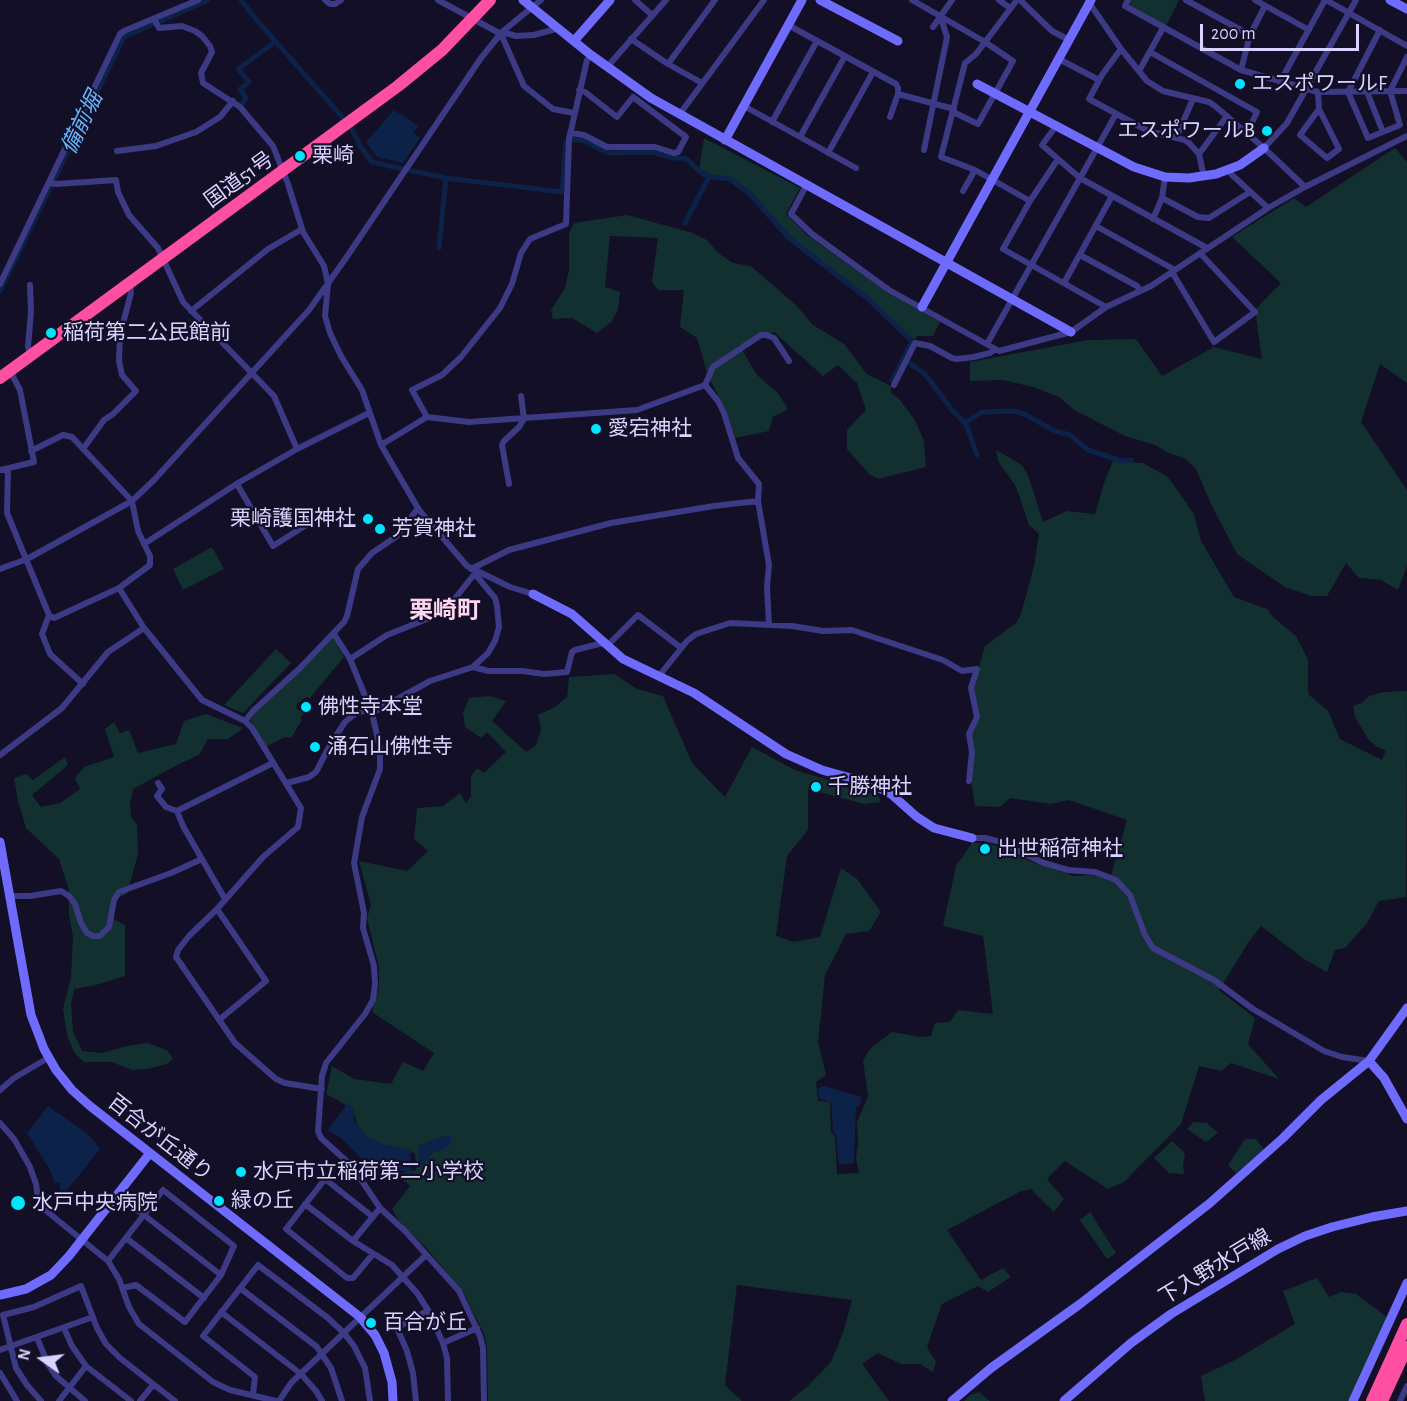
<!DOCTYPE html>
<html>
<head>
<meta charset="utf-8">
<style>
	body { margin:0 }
	#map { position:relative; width:1407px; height:1401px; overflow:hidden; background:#130f26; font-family:"Alegreya Sans",sans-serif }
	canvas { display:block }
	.north { position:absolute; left:12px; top:1329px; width:60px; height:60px; -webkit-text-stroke:4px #130f26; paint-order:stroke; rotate:284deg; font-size:16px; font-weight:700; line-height:24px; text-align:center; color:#d9d4ff }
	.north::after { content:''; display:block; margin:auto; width:21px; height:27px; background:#d9d4ff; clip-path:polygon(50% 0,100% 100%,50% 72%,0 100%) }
	.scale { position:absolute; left:1200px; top:24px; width:159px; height:27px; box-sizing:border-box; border:3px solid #d9d4ff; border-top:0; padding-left:8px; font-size:18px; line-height:21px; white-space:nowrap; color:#d9d4ff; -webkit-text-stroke:4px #130f26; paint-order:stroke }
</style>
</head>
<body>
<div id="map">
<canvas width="1407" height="1401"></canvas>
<div class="north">N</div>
<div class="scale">200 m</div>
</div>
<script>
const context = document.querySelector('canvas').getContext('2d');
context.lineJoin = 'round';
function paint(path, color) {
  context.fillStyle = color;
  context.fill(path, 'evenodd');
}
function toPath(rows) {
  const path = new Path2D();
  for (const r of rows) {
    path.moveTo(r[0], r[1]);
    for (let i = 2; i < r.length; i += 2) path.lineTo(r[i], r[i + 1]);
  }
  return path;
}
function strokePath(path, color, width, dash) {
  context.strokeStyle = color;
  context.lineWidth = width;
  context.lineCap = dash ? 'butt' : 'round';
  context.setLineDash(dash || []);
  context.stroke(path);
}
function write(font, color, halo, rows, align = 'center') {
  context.font = font + ' "Alegreya Sans","Noto Sans JP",sans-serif';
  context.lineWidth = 4.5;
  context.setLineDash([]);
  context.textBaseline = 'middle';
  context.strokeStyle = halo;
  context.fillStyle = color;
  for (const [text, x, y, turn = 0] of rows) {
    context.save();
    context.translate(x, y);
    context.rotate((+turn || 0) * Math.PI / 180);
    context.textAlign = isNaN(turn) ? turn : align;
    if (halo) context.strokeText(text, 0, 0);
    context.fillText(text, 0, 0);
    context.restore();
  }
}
paint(toPath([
	[1131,0,1179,0,1166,26,1130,6],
	[704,138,800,188,786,214,807,235,887,292,940,322,933,336,918,336,913,340,868,298,785,232,751,192,731,177,709,175,699,170],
	[1395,148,1407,162,1407,383,1380,364,1361,422,1407,490,1407,566,1398,590,1381,580,1359,578,1346,563,1327,596,1311,596,1285,587,1237,554,1212,506,1196,469,1186,459,1169,453,1155,445,1125,436,1074,410,1059,397,1033,387,1003,380,970,381,970,362,1088,340,1136,339,1162,376,1214,347,1262,359,1255,310,1281,283,1232,237,1294,198,1306,207],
	[627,215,693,233,707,240,718,253,733,263,751,266,796,305,813,325,844,344,867,374,891,386,891,393,900,400,915,420,924,441,926,467,878,479,869,474,847,449,847,430,866,410,857,383,838,365,823,376,774,332,741,348,757,375,777,392,788,409,773,417,769,431,735,438,727,412,708,376,697,338,680,327,684,290,658,290,652,282,658,238,610,236,605,287,620,292,618,309,612,321,597,333,572,318,553,319,551,310,565,288,569,270,569,233,574,223],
	[996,450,1022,465,1028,475,1043,522,1067,511,1095,514,1105,480,1113,461,1143,463,1168,477,1194,514,1201,541,1234,597,1267,609,1273,617,1296,636,1308,660,1308,694,1328,711,1340,739,1382,760,1386,750,1377,747,1368,739,1355,717,1353,706,1362,703,1369,696,1383,692,1407,691,1406,897,1379,901,1367,923,1345,948,1335,950,1327,972,1304,959,1261,926,1248,943,1219,990,1255,1018,1248,1044,1279,1079,1231,1063,1221,1071,1199,1066,1181,1124,1124,1182,1108,1189,1065,1161,1047,1179,1064,1199,1054,1212,1031,1189,1021,1191,947,1230,981,1280,1003,1268,1011,1277,988,1292,978,1286,942,1304,927,1347,936,1362,933,1372,920,1364,901,1364,878,1353,862,1364,889,1401,789,1401,808,1386,831,1362,844,1330,852,1300,737,1285,725,1385,742,1401,488,1401,487,1348,484,1334,463,1292,428,1250,399,1221,392,1209,410,1186,397,1174,416,1170,415,1153,370,1144,358,1128,353,1109,326,1094,332,1066,354,1079,391,1084,403,1062,423,1071,434,1053,372,1012,379,987,379,968,367,918,371,905,359,861,407,871,428,851,414,839,417,808,443,806,460,793,466,803,471,796,471,776,477,768,484,773,506,752,487,732,481,738,465,727,463,713,469,698,490,696,506,701,492,721,526,752,536,745,541,730,538,715,555,707,567,697,569,677,614,674,637,689,663,696,692,763,725,797,752,747,795,770,828,780,836,785,878,795,881,802,864,804,808,789,808,830,787,856,776,936,794,942,820,937,841,868,857,879,881,912,869,931,846,934,825,975,818,1042,826,1075,816,1082,818,1101,830,1102,831,1132,835,1136,837,1174,859,1173,856,1158,858,1144,857,1122,868,1096,863,1060,871,1048,892,1032,920,1037,931,1036,935,1023,950,1022,958,1010,993,1014,983,936,943,926,956,866,972,843,989,843,1032,862,1074,876,1093,875,1110,879,1127,820,1069,800,1051,804,1010,798,1000,807,975,806,971,778,971,736,979,717,973,691,974,683,980,669,980,663,985,646,1016,623,1021,614,1034,566,1039,534,1029,525,1019,495,1015,485,998,461],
	[212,547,224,569,183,590,173,569],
	[333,637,344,657,310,698,306,697,297,704,296,708,304,713,300,718,302,720,291,738,285,737,266,747,250,720,258,710],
	[276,649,291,663,243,713,224,705],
	[206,714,243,728,228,739,208,739,199,755,181,763,133,789,130,804,131,817,137,825,138,854,127,894,112,900,109,911,115,920,125,925,125,976,96,985,74,989,71,1004,73,1031,82,1051,102,1053,127,1046,147,1043,167,1050,173,1059,167,1064,147,1069,132,1070,112,1062,84,1062,74,1052,67,1035,63,1009,71,977,73,937,69,915,69,890,59,859,26,828,18,801,14,778,26,774,33,780,65,757,68,765,32,795,41,807,60,803,80,789,75,778,84,767,114,757,105,729,114,722,120,733,129,730,138,753,176,744,184,721],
	[1193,1122,1207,1123,1218,1133,1206,1142,1187,1129],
	[1245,1139,1256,1139,1264,1149,1236,1173,1228,1165],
	[1172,1141,1184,1152,1185,1155,1183,1165,1184,1174,1169,1173,1154,1158],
	[1090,1212,1116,1253,1107,1259,1080,1220],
	[1317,1278,1329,1297,1341,1292,1356,1294,1387,1317,1349,1401,1205,1401,1201,1376,1237,1359,1295,1324,1283,1291],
	[979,1392,990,1401,964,1401,970,1395]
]), '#12302f');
paint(toPath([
	[394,110,419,126,413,133,420,138,403,163,377,157,366,142],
	[824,1086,862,1097,859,1106,856,1107,854,1163,839,1165,836,1135,833,1131,831,1102,819,1099,818,1088],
	[348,1103,354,1109,354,1121,367,1137,386,1145,410,1150,412,1173,390,1169,361,1158,340,1137,327,1131],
	[48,1106,89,1135,100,1149,64,1194,60,1189,60,1183,55,1183,50,1170,27,1133],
	[451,1136,451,1144,443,1150,433,1152,426,1162,419,1166,418,1146,440,1137]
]), '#0c2248');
strokePath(toPath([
	[241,0,259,23],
	[262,26,342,117],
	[242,104,246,98,240,89,249,82,238,69,275,42],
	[352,129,360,146,372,162,403,169],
	[573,140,582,140,608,153,651,152,674,158,687,159,699,171,709,177,730,179,750,194,789,238,868,299,912,341,892,381],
	[408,170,446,178,562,192,566,142],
	[685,223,709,177],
	[439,248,446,178],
	[0,291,124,37,208,0],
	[909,363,925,374,952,410,966,424,977,455],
	[962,421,968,421,982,412,1014,411,1024,414,1055,431,1070,435,1088,450,1122,461,1131,460]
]), '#0c2248', 5);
strokePath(toPath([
	[325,0,330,4,335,4,341,0],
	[438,0,501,34,524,86,553,109,574,113],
	[635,0,652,15],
	[912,0,985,42,1013,61,978,124,953,112],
	[999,0,1010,8],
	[1017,0,976,54,965,63,941,157,975,170,1030,201],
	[1020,0,1052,31,1069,40],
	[1128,0,1125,6,1241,70,1318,92,1407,91],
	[1186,0,1250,35],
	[1255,0,1309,30],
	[1326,0,1407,46],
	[1088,1,1121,49,1147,81,1163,91,1209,102,1215,106,1264,148,1305,187],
	[154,19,159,28,182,26,195,31,202,36,210,46,212,52,201,73,203,83,240,107,273,146,288,184,303,232,324,266,328,284,325,316,330,333,341,356,362,390,381,445,419,510,467,566,510,587,533,594],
	[788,25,896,84,898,88,898,94,890,117],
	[933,27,952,0],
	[1380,30,1348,92,1368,138,1400,125,1390,91,1407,57],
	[502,32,516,36,534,35,559,28],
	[631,39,668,64,715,0],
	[1121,49,1102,75,1089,99,1148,131,1185,140,1189,143,1199,154,1204,177],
	[1150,52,1257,112,1247,133],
	[1059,59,1099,80],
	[668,64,702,83],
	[607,67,666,0],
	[1241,70,1250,35,1265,6],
	[1139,71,1163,28],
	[1280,82,1325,0],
	[1318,92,1319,109,1300,135,1327,158,1339,149,1319,109],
	[1367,92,1383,132],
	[898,94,954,109],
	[744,106,856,168],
	[679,115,764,0],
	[772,122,817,41],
	[1056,126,1042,145,1080,178,1207,248],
	[571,133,584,135,607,147,655,147,674,153,678,152,686,137,633,97,617,117,585,92,579,90],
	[800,137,845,56],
	[1176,138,1193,99],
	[1264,148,1287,123,1356,0],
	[924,150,947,37,940,15],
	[117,151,156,146,196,132,220,117,233,101],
	[828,153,873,72],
	[1199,154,1227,116],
	[1058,159,1030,201,1003,249,1106,307],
	[1229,170,1231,174,1268,208],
	[50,183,56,184,116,180,118,192,129,215,158,248,183,302,274,396,297,449],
	[806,186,791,214,812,234,889,290,999,351,1071,332,1106,307,1151,286,1268,208,1305,187,1407,136],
	[963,191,975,170],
	[1162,198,1198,217,1209,218,1250,192],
	[1153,219,1162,198,1165,177],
	[1096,226,1175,270],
	[1080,255,1137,286,1140,290],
	[1172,272,1214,342,1255,312,1200,253],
	[1064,283,1112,196],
	[0,284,120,34,124,31,198,0],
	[30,285,31,312,28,347,31,355],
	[191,311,268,249,302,229],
	[987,344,1116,114],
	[705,385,718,401,724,413,738,458,759,484,758,501,769,565,767,587,769,625],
	[894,385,915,343,930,346,952,358,957,359,974,357,990,353,995,349],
	[521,396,524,419],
	[427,417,412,390,442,375,461,357,500,308,512,284,521,253,530,239,566,224,569,139,587,60,591,55],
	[381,445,427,417,469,422,637,410,705,385,713,367,761,335,766,335,774,338,789,361],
	[83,449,104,420,113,414,136,391,122,375,119,361,120,335,131,293,130,283],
	[8,469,7,513,49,615,54,618,119,588,150,565,150,556,138,531,132,501,72,437,63,435,31,451],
	[0,470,34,462,20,390,10,371],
	[237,484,273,546,311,522],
	[509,484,502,445,504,441,519,427,524,419],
	[144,544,238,483,297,449,369,413],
	[0,569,27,559,132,501,154,480,309,310,346,258,481,58,502,32,541,0],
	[471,569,509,550,611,523,714,506,758,501],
	[119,588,144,628,202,700,245,721,252,728,301,808,298,827,263,857,217,909,189,936,178,950,176,957,235,1043,276,1079,285,1083,322,1089],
	[49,615,42,634,50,654,83,684],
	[334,634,350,659,372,713,380,748,380,769,362,817,354,863,364,913,363,928,374,966,375,984,373,1000,365,1014,326,1063,322,1076,318,1131,321,1138,352,1166,380,1208,405,1231,459,1291,480,1336,483,1348,484,1401],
	[607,646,638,615,680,647],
	[350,659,387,635,437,615,453,601,476,572],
	[473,667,488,671,522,671,544,674,567,672,572,652,575,650,603,643],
	[659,676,687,641,696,634,730,623,792,626,823,631,852,630,943,660,962,671,977,669,971,688,977,717,969,734,972,752,969,781],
	[372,713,430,681,473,667,488,653,495,641,499,627,497,606,495,598,475,574],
	[245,721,253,711,300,668,344,622,347,616,358,569,372,553,397,536,418,508],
	[0,755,62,708,108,652,144,628],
	[158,783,162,789,157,796,166,807,177,811],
	[287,783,309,777,316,772,330,745,345,722,355,714,370,709],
	[972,838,985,838,997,841,1044,863,1068,870,1095,872,1116,880,1130,895,1145,935,1153,948,1214,980,1253,1009,1324,1051,1342,1057,1369,1061],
	[10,896,30,896,61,891,69,896,75,904,81,923,87,933,93,936,100,936,109,927,114,900,119,892,171,873,202,859],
	[225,899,183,826,177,811,273,763],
	[217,909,266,981,219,1020],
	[0,1090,14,1078,48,1058],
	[0,1123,14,1139,30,1167,36,1184,39,1205,108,1261,119,1279,129,1307,139,1324,213,1382,230,1390,276,1401],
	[117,1194,221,1275],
	[305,1204,353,1241,392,1265,417,1293,428,1310,443,1343,447,1358,448,1401],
	[373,1217,325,1179,286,1229,347,1278,353,1278,373,1254],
	[126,1238,204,1298],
	[353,1241,380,1208],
	[108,1261,163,1190,234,1246,221,1275,185,1322,136,1285,123,1288],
	[240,1288,317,1347,331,1368,342,1401],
	[221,1312,301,1374,316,1391,322,1401],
	[64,1328,72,1346,86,1366,131,1401],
	[37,1338,48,1364,56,1376,85,1401],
	[443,1343,477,1328],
	[0,1350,93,1317],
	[0,1373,17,1401],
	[253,1394,255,1377,203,1336,258,1265,328,1318,344,1333,354,1346,365,1368,370,1401],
	[41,1401,27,1385,16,1368,3,1315,34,1307,81,1286,97,1328,106,1344,120,1358,175,1401],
	[59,1401,86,1366],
	[140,1401,153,1385],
	[279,1401,291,1383,426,1255],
	[416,1401,413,1373,407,1351,397,1328,428,1310],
	[1400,1401,1407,1386]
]), '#3d3a85', 6);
strokePath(toPath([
	[523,0,591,55,651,98,1071,332],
	[820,0,898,41],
	[1390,0,1407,9],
	[574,41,610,0],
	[977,84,1134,167,1165,177,1189,178,1216,174,1240,165,1264,148],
	[725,140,802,0],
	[922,307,1091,0],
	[533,594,572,614,623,659,694,693,786,754,822,770,872,784,891,794,917,817,934,828,972,838],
	[0,842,31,1015,44,1049,56,1070,72,1090,90,1106,360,1317,375,1335,384,1353,392,1382,393,1401],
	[1369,1061,1384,1078,1407,1119],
	[0,1295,26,1289,51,1275,69,1256,150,1153],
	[952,1401,991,1368,1080,1304,1210,1203,1283,1138,1321,1100,1369,1061,1407,1008],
	[1064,1401,1131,1343,1171,1314,1278,1249,1305,1236,1332,1227,1372,1217,1407,1211],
	[1353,1401,1407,1283]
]), '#6f6bff', 9);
strokePath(toPath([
	[0,378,398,86,442,50,490,0],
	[1372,1401,1407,1324],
	[1382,1401,1407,1347]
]), '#ff4fa3', 12);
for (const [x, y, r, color] of [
	[1240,84,6,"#00e5ff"],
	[1267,131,6,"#00e5ff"],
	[300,156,6,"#00e5ff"],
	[51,333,6,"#00e5ff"],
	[596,429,6,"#00e5ff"],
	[368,519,6,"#00e5ff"],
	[380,529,6,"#00e5ff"],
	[306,707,6,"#00e5ff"],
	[315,747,6,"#00e5ff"],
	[816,787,6,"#00e5ff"],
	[985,849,6,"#00e5ff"],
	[241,1172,6,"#00e5ff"],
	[219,1201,6,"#00e5ff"],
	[18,1203,8,"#00e5ff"],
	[371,1323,6,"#00e5ff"]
]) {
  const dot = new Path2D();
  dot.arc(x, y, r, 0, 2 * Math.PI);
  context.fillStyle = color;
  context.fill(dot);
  strokePath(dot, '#130f26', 2);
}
write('21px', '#d9d4ff', '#130f26', [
	["エスポワールF",1252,84],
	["エスポワールB",1255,131,"right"],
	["栗崎",312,156],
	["稲荷第二公民館前",63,333],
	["愛宕神社",608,429],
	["栗崎護国神社",356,519,"right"],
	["芳賀神社",392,529],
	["佛性寺本堂",318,707],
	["涌石山佛性寺",327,747],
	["千勝神社",828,787],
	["出世稲荷神社",997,849],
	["水戸市立稲荷第二小学校",253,1172],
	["緑の丘",231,1201],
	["水戸中央病院",32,1203],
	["百合が丘",383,1323]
], 'left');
write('21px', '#d9d4ff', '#130f26', [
	["国道51号",239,180,-36],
	["百合が丘通り",160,1138,38],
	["下入野水戸線",1215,1267,-31]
]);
write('italic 22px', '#62b6ff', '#130f26', [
	["備前堀",82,123,-64]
]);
write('bold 24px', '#ffd6f0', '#130f26', [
	["栗崎町",445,611]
]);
</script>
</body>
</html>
